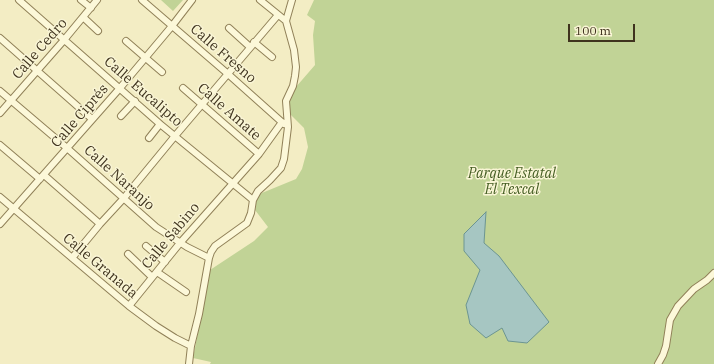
<!DOCTYPE html>
<html>
<head>
<meta charset="utf-8">
<style>
	body { margin:0 }
	#map { position:relative; width:714px; height:364px; overflow:hidden; background:#f3edc4; font-family:"IBM Plex Serif",serif }
	canvas { display:block }
	.scale { position:absolute; left:568px; top:24px; width:67px; height:18px; box-sizing:border-box; border:2px solid #3f331e; border-top:0; padding-left:5px; font-size:12px; line-height:14px; white-space:nowrap; color:#3f331e; -webkit-text-stroke:3px #f9f5d5; paint-order:stroke }
</style>
</head>
<body>
<div id="map">
<canvas width="714" height="364"></canvas>
<div class="scale">100 m</div>
</div>
<script>
const context = document.querySelector('canvas').getContext('2d');
context.lineJoin = 'round';
function paint(path, color) {
  context.fillStyle = color;
  context.fill(path, 'evenodd');
}
function toPath(rows) {
  const path = new Path2D();
  for (const r of rows) {
    path.moveTo(r[0], r[1]);
    for (let i = 2; i < r.length; i += 2) path.lineTo(r[i], r[i + 1]);
  }
  return path;
}
function strokePath(path, color, width, dash) {
  context.strokeStyle = color;
  context.lineWidth = width;
  context.lineCap = dash ? 'butt' : 'round';
  context.setLineDash(dash || []);
  context.stroke(path);
}
function write(font, color, halo, rows, align = 'center') {
  context.font = font + ' "IBM Plex Serif",serif';
  context.lineWidth = 3;
  context.setLineDash([]);
  context.textBaseline = 'middle';
  context.strokeStyle = halo;
  context.fillStyle = color;
  for (const [text, x, y, turn = 0] of rows) {
    context.save();
    context.translate(x, y);
    context.rotate((+turn || 0) * Math.PI / 180);
    context.textAlign = isNaN(turn) ? turn : align;
    if (halo) context.strokeText(text, 0, 0);
    context.fillText(text, 0, 0);
    context.restore();
  }
}
paint(toPath([
	[161,0,183,0,173,11],
	[314,0,714,0,714,364,210,364,211,362,193,358,210,270,254,241,268,227,255,210,257,195,296,179,302,169,308,147,304,128,289,113,289,95,315,65,313,35,315,21,307,15]
]), '#c1d396');
const water = toPath([
	[486,212,484,243,499,256,549,322,527,343,508,341,502,328,486,338,470,324,466,305,480,270,464,251,464,234,486,212]
]);
paint(water, '#a6c6c2');
strokePath(water, '#6c9592', 1);
const minor = toPath([
	[19,0,160,124,253,200],
	[81,0,91,8],
	[142,0,228,74,284,124],
	[260,0,286,21],
	[83,17,98,31],
	[229,28,250,47],
	[0,38,92,119],
	[126,41,162,72],
	[254,42,272,57],
	[183,88,259,154],
	[0,91,67,148,156,227,187,247,209,258],
	[0,113,64,40,97,0],
	[121,116,135,101],
	[149,138,160,124],
	[0,145,40,179],
	[44,175,100,224],
	[0,197,129,306,156,326,175,338,191,346],
	[0,224,120,88,172,26,192,0],
	[146,246,165,262],
	[128,254,152,277],
	[72,258,100,224,124,198,175,136,278,15],
	[157,272,186,292],
	[129,306,180,243,259,154,282,122],
	[189,364,191,346,199,314,209,258,211,252,215,246,247,223,251,213,253,200,258,191,270,180,281,168,284,159,288,127,286,101,293,86,295,76,296,67,294,50,286,21,292,0],
	[658,364,663,355,666,346,670,320,678,306,694,289,707,280,714,273]
]);
strokePath(minor, '#908058', 8);
strokePath(minor, '#fcf8d9', 6);
write('14px', '#3f331e', '#f9f5d5', [
	["Calle Cedro",40,49,-49],
	["Calle Fresno",223,54,41],
	["Calle Eucalipto",143,92,41],
	["Calle Amate",229,112,41],
	["Calle Ciprés",80,116,-49],
	["Calle Naranjo",119,178,42],
	["Calle Sabino",171,236,-50],
	["Calle Granada",100,266,40]
]);
write('italic 14px', '#445d22', '#f9f5d5', [
	["Parque Estatal",512,174],
	["El Texcal",512,190]
]);
</script>
</body>
</html>
